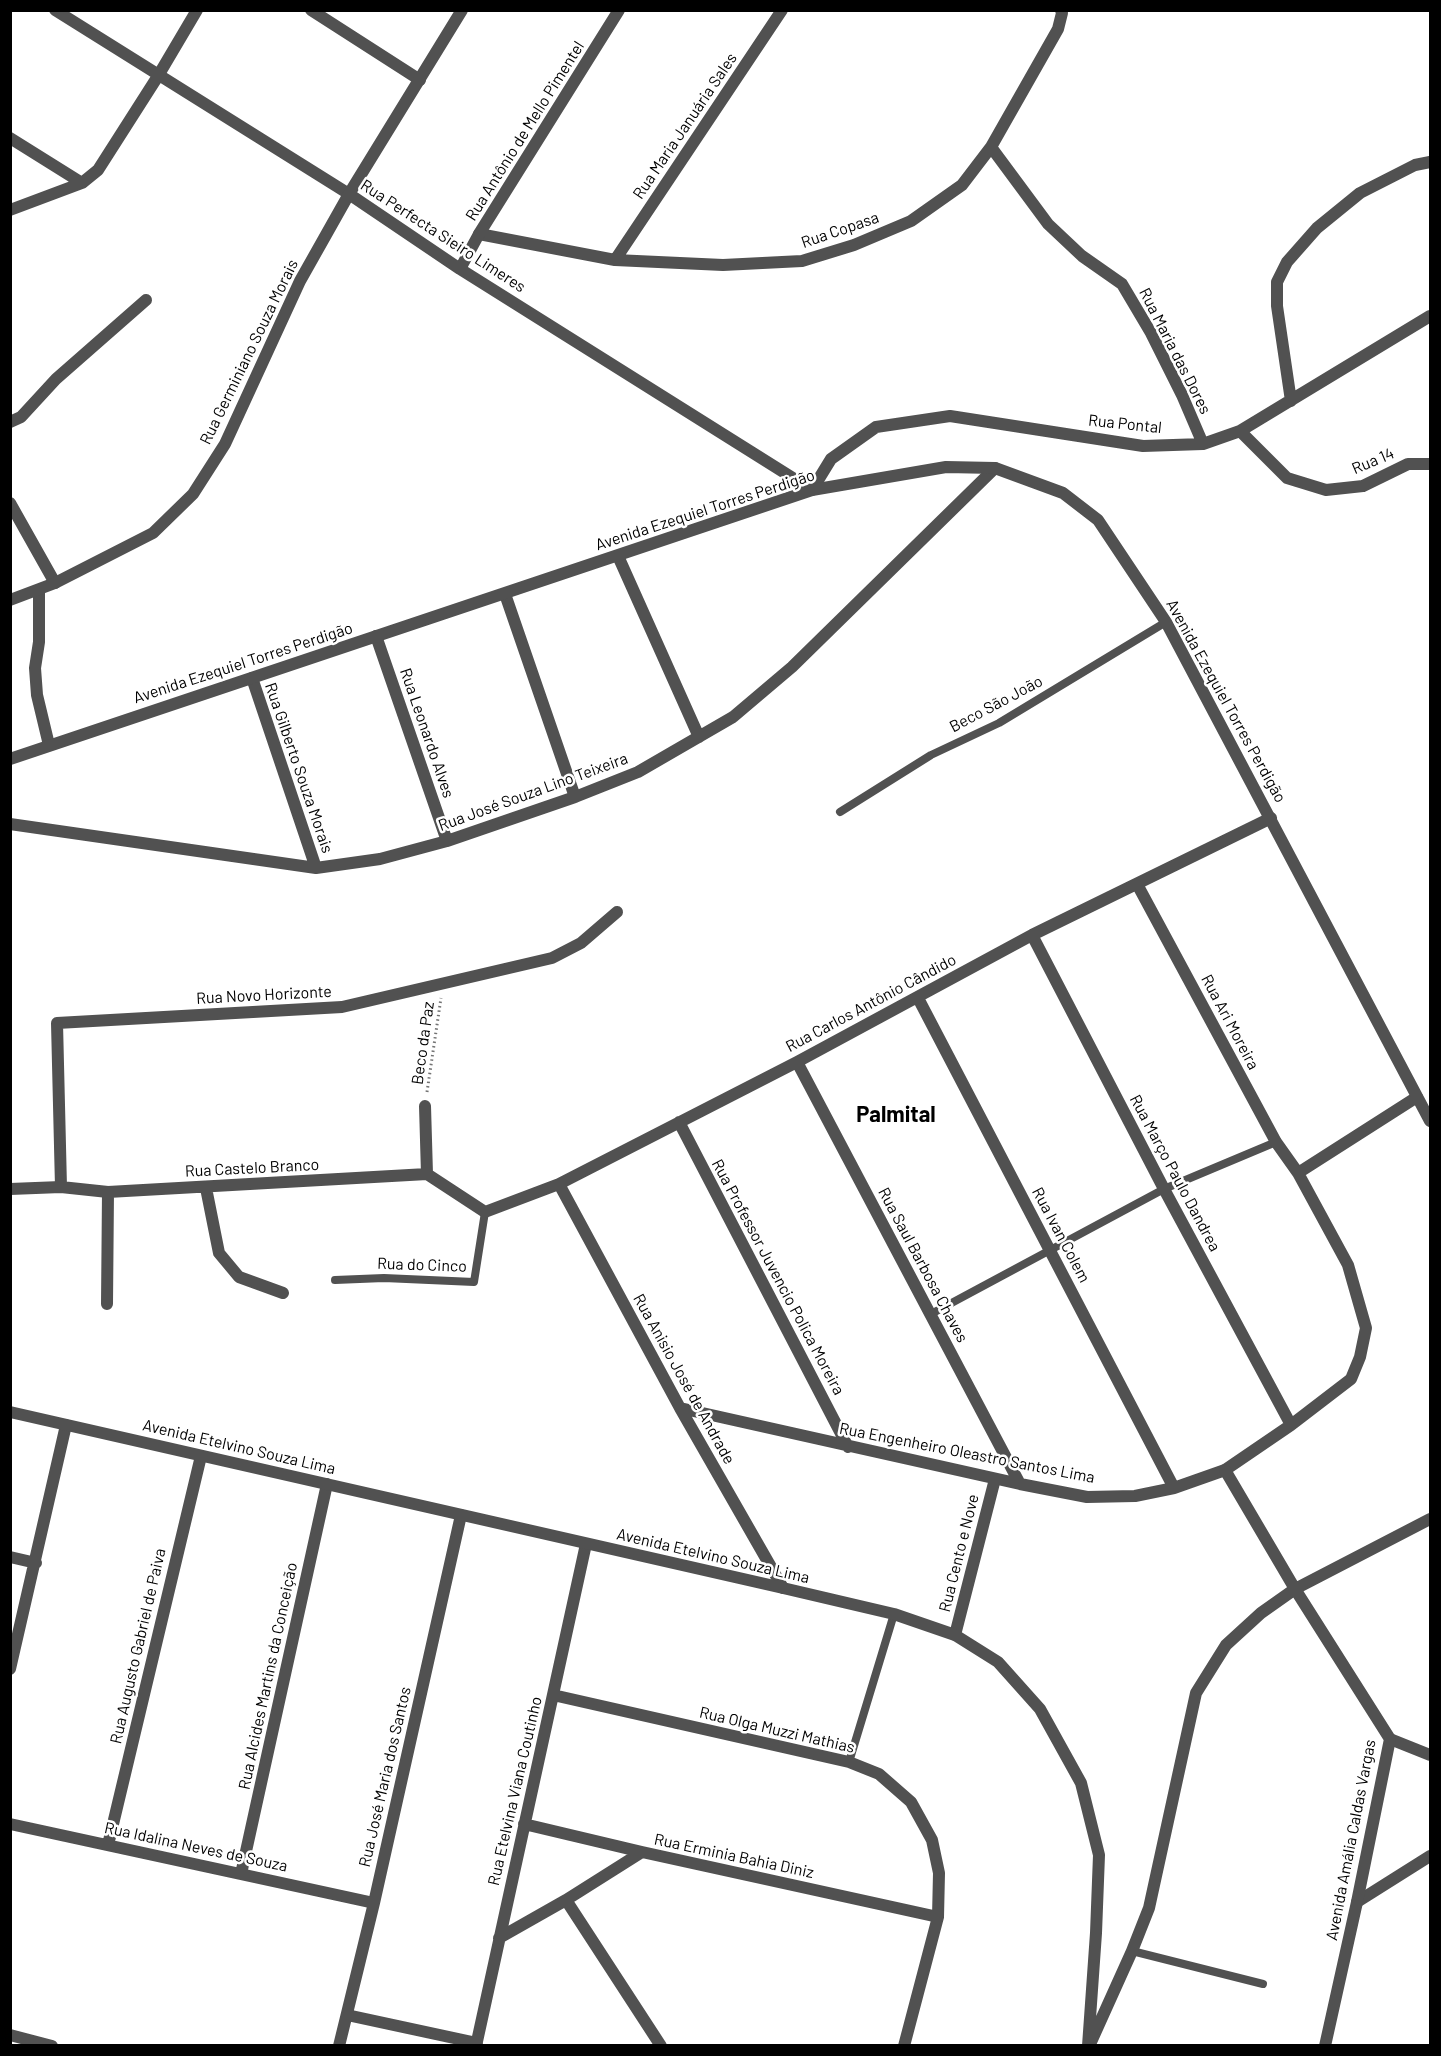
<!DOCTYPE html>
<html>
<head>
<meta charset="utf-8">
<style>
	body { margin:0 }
	#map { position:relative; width:1441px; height:2056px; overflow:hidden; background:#fff; font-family:Barlow,sans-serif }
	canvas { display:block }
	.frame { position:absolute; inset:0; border:12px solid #000; pointer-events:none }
</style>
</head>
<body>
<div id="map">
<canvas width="1441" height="2056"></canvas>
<div class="frame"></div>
</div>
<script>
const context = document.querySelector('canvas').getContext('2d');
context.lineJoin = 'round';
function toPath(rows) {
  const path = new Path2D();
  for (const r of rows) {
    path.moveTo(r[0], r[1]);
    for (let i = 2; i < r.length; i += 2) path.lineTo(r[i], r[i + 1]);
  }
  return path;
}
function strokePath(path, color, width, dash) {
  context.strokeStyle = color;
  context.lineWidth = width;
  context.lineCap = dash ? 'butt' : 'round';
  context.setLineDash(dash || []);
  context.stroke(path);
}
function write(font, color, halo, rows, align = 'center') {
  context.font = font + ' Barlow,sans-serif';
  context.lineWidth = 5;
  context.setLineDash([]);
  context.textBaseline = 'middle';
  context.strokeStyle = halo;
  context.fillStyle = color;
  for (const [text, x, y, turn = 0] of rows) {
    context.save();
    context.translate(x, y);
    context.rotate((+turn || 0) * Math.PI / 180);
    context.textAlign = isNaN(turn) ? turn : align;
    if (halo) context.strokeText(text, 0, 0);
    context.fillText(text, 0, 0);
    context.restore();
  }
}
strokePath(toPath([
	[427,1092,441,998]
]), '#737373', 3, [1.5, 3]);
strokePath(toPath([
	[840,812,931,755,999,723,1166,622],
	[335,1280,384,1278,474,1282,485,1212],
	[931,1314,1164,1189,1276,1142],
	[849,1762,894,1614],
	[1132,1951,1263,1984]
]), '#515151', 8);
strokePath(toPath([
	[55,10,349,194],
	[311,10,420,80],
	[10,138,82,183],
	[991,147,1048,224,1082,256,1122,284,1151,333,1182,395,1203,444],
	[10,210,82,183,98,170,158,76,197,10],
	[479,234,615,260,723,265,802,261,854,245,911,221,962,185,991,147,1058,29,1062,13,1061,10],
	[615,260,782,10],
	[1291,401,1277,306,1277,282,1287,262,1317,228,1360,193,1415,165,1430,162],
	[10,422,21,417,56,379,146,300],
	[1240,431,1287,478,1326,490,1363,486,1408,464,1430,464],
	[812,490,831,459,876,427,950,416,1143,446,1203,444,1240,431,1430,316],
	[10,503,55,583],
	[618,556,699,737],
	[39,590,39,642,35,668,37,695,49,745],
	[505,594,575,797],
	[376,636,447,841],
	[252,678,316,868],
	[10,824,316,868,380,859,447,841,575,797,638,772,733,717,792,667,995,468],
	[1032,935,1164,1189,1291,1425],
	[918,998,1174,1488],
	[797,1062,1020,1484],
	[425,1106,427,1174],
	[679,1122,848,1447],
	[1298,1173,1417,1097],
	[559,1184,680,1408,783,1588],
	[61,1187,57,1023,342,1007,552,958,581,943,617,912],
	[206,1188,219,1253,239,1277,283,1293],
	[10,1189,61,1187,108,1192,427,1174,485,1212,559,1184,797,1062,1032,935,1271,818],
	[107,1304,108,1192],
	[680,1408,1020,1484,1087,1497,1135,1496,1174,1488,1225,1470,1291,1425,1351,1379,1360,1357,1366,1328,1348,1265,1298,1173,1276,1142,1137,884],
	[10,1557,36,1563],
	[955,1635,995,1479],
	[10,1669,66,1425],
	[553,1695,849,1762,879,1774,911,1802,932,1840,939,1873,938,1917,904,2046],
	[1390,1739,1430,1755],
	[10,1824,374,1903],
	[524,1824,642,1852,938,1917],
	[108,1845,201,1456],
	[241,1874,327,1484],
	[566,1900,661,2046],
	[1357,1902,1430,1856],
	[499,1938,566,1900,642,1852],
	[347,2015,477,2043],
	[10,2035,52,2046],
	[339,2046,374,1903,461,1515],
	[476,2046,586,1544]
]), '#515151', 12);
strokePath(toPath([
	[349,194,460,269,812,490],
	[460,269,479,234,619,10],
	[10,600,55,583,153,533,193,494,225,444,300,281,349,194,462,10],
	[10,759,812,490,946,467,995,468,1063,493,1098,520,1166,622,1430,1121],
	[10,1412,783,1588,894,1614,955,1635,998,1662,1040,1709,1081,1783,1099,1855,1096,1933,1088,2046],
	[1225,1470,1295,1589,1390,1739,1357,1902,1325,2046],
	[1091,2042,1132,1951,1149,1908,1196,1693,1226,1645,1261,1613,1295,1589,1430,1519]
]), '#515151', 12);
write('16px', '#000', '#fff', [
	["Rua Maria Januária Sales",685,126,-56],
	["Rua Antônio de Mello Pimentel",525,131,-58],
	["Rua Copasa",840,230,-19],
	["Rua Perfecta Sieiro Limeres",443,236,33],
	["Rua Maria das Dores",1175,351,63],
	["Rua Germiniano Souza Morais",249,352,-64],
	["Rua Pontal",1125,424,6],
	["Rua 14",1373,461,-23],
	["Avenida Ezequiel Torres Perdigão",705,510,-18],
	["Avenida Ezequiel Torres Perdigão",243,663,-18],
	["Avenida Ezequiel Torres Perdigão",1226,701,61],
	["Beco São João",996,704,-28],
	["Rua Leonardo Alves",427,733,71],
	["Rua Gilberto Souza Morais",299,768,71],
	["Rua José Souza Lino Teixeira",533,792,-20],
	["Rua Novo Horizonte",264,995,-3],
	["Rua Carlos Antônio Cândido",871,1003,-28],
	["Rua Ari Moreira",1230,1022,62],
	["Beco da Paz",423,1043,-82],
	["Rua Castelo Branco",252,1168,-3],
	["Rua Março Paulo Dandrea",1175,1173,62],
	["Rua Ivan Colem",1061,1235,62],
	["Rua do Cinco",422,1265,2],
	["Rua Saul Barbosa Chaves",923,1265,62],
	["Rua Professor Juvencio Polica Moreira",778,1277,62],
	["Rua Anisio José de Andrade",684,1379,61],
	["Avenida Etelvino Souza Lima",239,1447,13],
	["Rua Engenheiro Oleastro Santos Lima",967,1453,11],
	["Rua Cento e Nove",959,1553,-76],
	["Avenida Etelvino Souza Lima",713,1556,13],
	["Rua Augusto Gabriel de Paiva",138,1646,-77],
	["Rua Alcides Martins da Conceição",268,1676,-78],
	["Rua Olga Muzzi Mathias",777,1730,13],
	["Rua José Maria dos Santos",385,1777,-77],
	["Rua Etelvina Viana Coutinho",515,1791,-77],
	["Avenida Amália Caldas Vargas",1351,1840,-79],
	["Rua Idalina Neves de Souza",196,1847,12],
	["Rua Erminia Bahia Diniz",734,1856,12]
]);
write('bold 22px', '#000', '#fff', [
	["Palmital",896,1115]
]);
</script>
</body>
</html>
